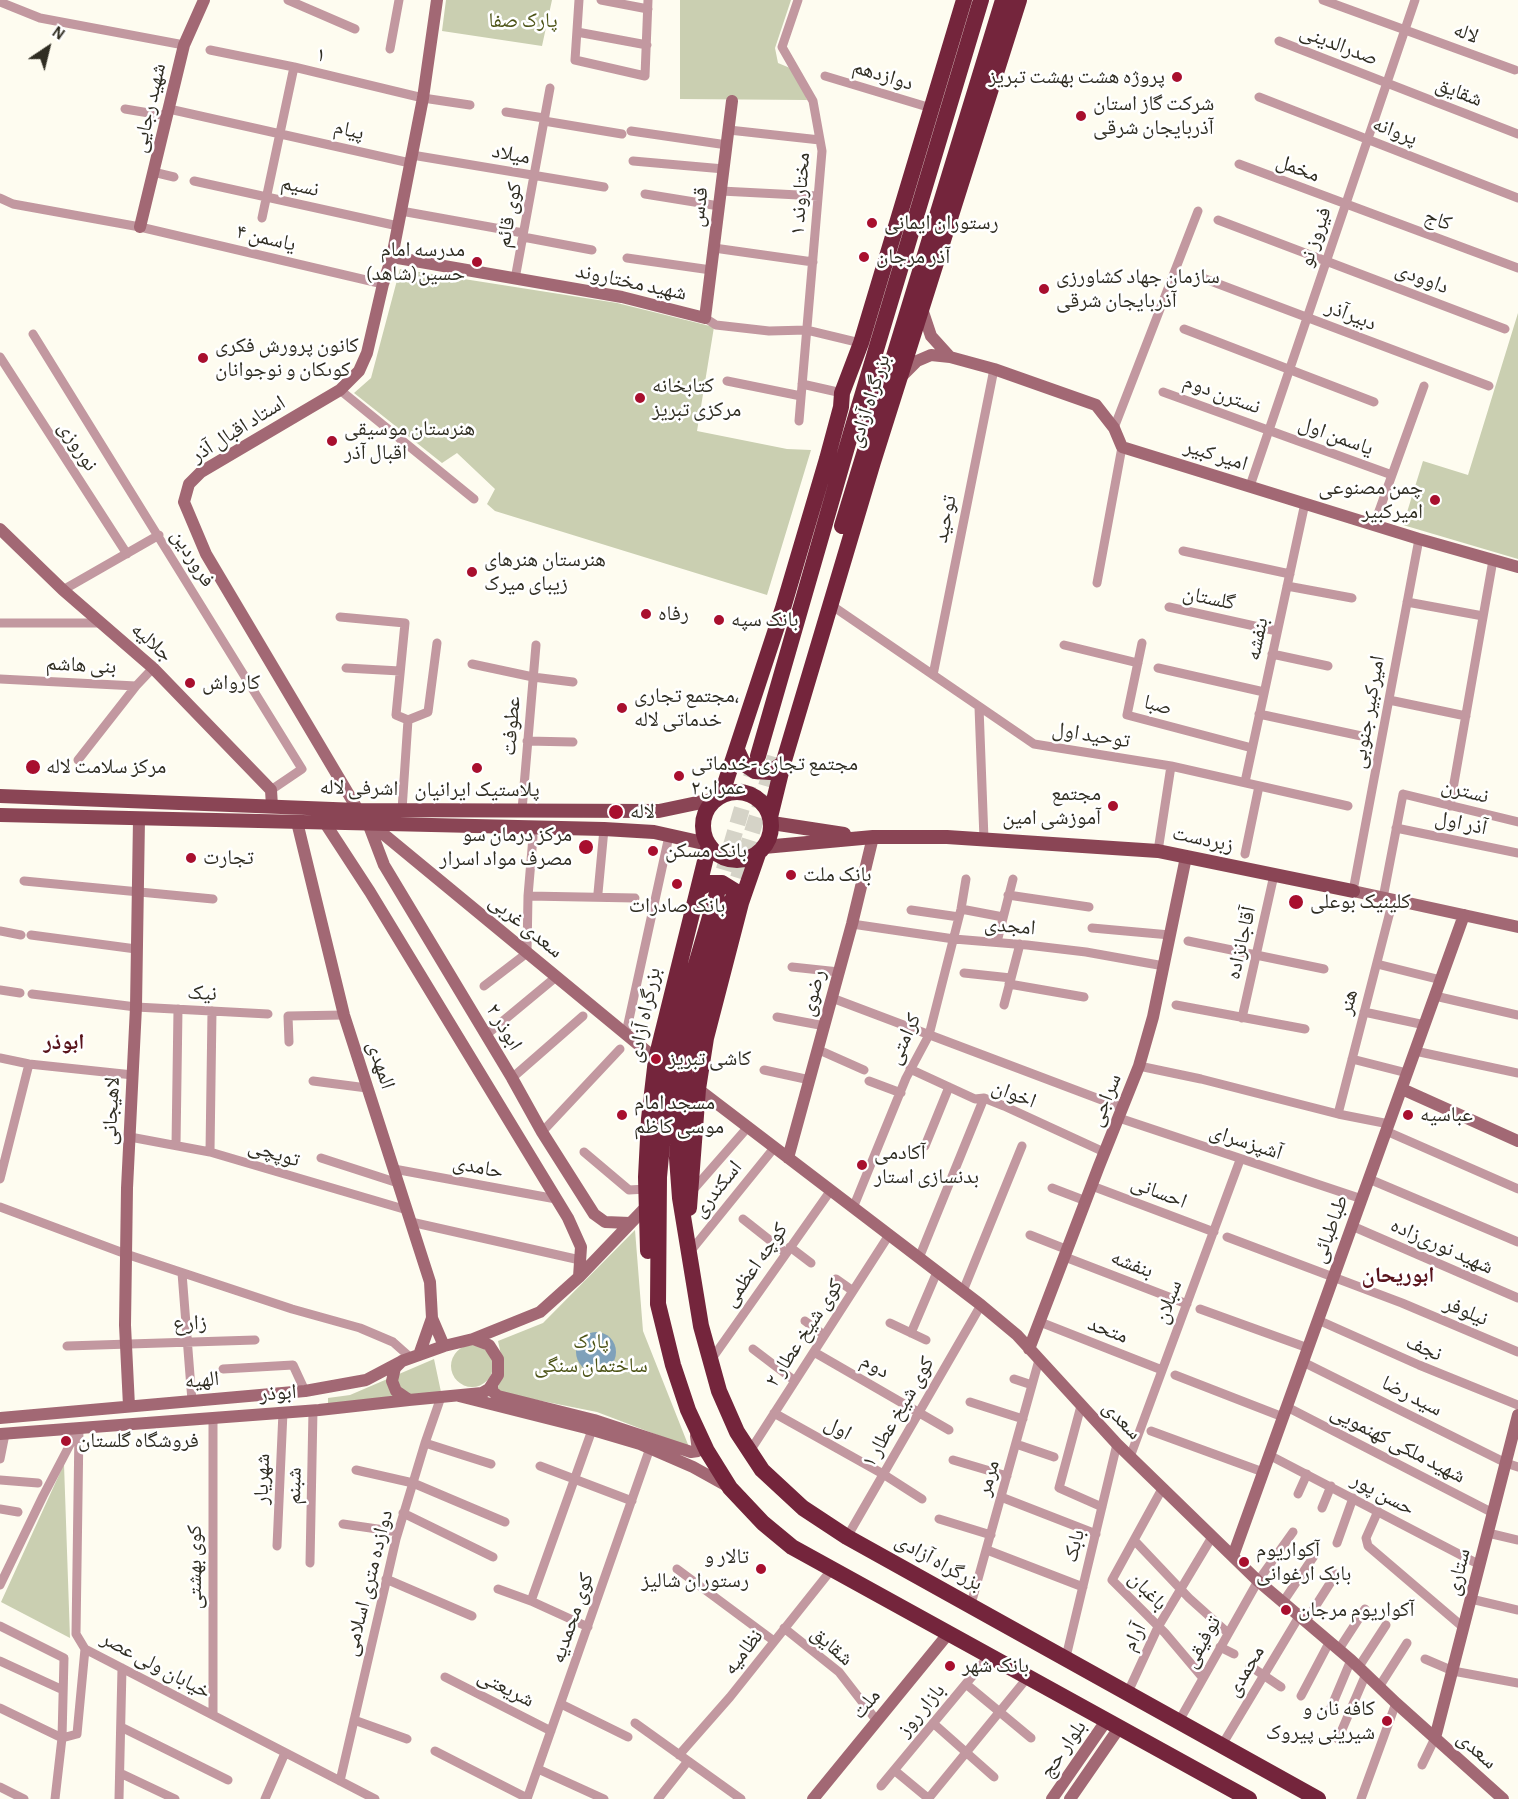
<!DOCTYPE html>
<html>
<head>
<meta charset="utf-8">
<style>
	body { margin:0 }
	#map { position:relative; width:1518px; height:1799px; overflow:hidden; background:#fefcf0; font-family:"Alegreya Sans",sans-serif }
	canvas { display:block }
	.north { position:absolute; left:18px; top:18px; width:60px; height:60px; -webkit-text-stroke:4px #fff; paint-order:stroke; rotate:35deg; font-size:16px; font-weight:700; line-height:24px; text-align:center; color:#2f2d22 }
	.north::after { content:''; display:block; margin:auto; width:21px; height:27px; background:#2f2d22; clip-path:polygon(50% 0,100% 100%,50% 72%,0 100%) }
</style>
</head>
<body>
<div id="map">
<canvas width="1518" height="1799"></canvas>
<div class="north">N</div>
</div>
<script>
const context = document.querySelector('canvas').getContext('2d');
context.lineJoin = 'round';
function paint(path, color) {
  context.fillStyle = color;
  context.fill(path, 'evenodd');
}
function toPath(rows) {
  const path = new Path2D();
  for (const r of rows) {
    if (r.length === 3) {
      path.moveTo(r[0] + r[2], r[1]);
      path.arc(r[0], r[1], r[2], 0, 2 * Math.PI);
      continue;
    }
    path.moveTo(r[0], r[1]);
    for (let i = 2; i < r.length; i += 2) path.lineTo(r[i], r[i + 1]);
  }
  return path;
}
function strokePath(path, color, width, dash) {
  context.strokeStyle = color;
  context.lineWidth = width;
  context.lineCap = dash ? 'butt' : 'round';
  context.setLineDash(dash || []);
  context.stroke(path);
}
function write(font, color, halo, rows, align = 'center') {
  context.font = font + ' "Alegreya Sans","Noto Naskh Arabic",sans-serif';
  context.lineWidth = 5;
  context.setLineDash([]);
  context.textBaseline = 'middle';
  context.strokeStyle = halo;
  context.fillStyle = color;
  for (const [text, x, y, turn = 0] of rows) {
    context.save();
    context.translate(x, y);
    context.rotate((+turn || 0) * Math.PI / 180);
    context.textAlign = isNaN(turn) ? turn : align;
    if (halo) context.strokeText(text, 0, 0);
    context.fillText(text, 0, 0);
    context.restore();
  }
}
paint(toPath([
	[446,0,552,0,542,46,442,31],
	[680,0,791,0,775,48,778,63,802,73,807,100,680,99],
	[400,269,617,303,714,327,697,431,787,449,811,450,767,595,495,511,487,504,495,489,457,453,442,463,354,393,371,378],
	[1518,313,1518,559,1403,525,1423,461,1468,475],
	[635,1230,643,1331,689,1447,597,1412,497,1392,503,1364,498,1341,543,1323],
	[472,1366,21],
	[434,1359,441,1392,328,1405,328,1398,350,1395],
	[64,1464,70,1638,1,1602]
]), '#cacfb1');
paint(toPath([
	[596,1352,20]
]), '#7fa1ba');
strokePath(toPath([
	[717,893,757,757],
	[731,901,775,757]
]), '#d5d3c7', 16, [16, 8]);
strokePath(toPath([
	[288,0,355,29],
	[579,0,575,60,645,76,648,0],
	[601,0,648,9],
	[798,0,782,47,813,101,822,151,799,421],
	[1323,0,1515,70],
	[0,2,40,18,184,45],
	[577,32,647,45],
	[1279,41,1518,134],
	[390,49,399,0],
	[210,50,294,67,423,98,470,105],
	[825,76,931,108],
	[1259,97,1518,198],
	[125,109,167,116],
	[169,109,410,163],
	[506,112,544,118],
	[544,121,622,134],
	[729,130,820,140],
	[631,131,727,145],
	[412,155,604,187],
	[633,161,724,169],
	[1239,164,1518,268],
	[153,172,174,177],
	[194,181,398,226],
	[721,191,818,196],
	[645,194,719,206],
	[0,198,13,204,140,227,383,284],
	[401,211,523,233],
	[262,218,294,67],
	[1218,220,1505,329],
	[523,237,592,250],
	[714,248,813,262],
	[627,258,711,270],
	[1200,277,1489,386],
	[515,279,550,88],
	[705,318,716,325,769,331,807,330,861,343],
	[1184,329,1374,402],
	[33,334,302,769,271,790],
	[0,357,127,554],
	[727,381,801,396],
	[802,384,842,393],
	[340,390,474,499],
	[1163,392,1392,475],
	[1114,428,1198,211],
	[1250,486,1415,0],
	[1374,525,1424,386],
	[1183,551,1290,574],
	[1097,583,1122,447],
	[1287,586,1352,598],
	[63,590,159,535],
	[1407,602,1483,616],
	[831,605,1034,744,1171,766,1348,806],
	[1169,607,1277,631],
	[340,617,405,623,396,715,408,720],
	[0,623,101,623],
	[1142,643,1127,715,1252,748],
	[1064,645,1138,663],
	[1272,654,1328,666],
	[472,664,533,677,573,682],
	[346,668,400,671],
	[1158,668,1264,692],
	[933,675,994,369],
	[0,679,136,686,153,668],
	[1389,700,1466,716],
	[979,707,984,839],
	[1259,714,1366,737],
	[408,720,428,712,437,643],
	[527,741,573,742],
	[78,760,136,686],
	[1245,782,1305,503],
	[1450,806,1493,560],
	[402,810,408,720],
	[522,810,536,645],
	[1396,828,1518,853],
	[1158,851,1171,766],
	[1245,854,1259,786],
	[24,881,213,899],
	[1353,891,1419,539],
	[598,893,604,829],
	[1008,895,1089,907],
	[528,896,635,898],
	[1383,898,1403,794,1518,822],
	[961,909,1003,917],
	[911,910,959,917],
	[852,924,954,939,1027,945,1086,952,1164,966],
	[1092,928,1170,935],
	[0,931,21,935],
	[31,935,136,949],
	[1188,941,1324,969],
	[997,942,1013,879],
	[1377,964,1441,980],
	[792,967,839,972],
	[964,973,1011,978],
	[1009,984,1084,997],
	[484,986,527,953,528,896,533,837],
	[0,990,20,993],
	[32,994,136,1007,268,1014],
	[1435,996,1518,1015],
	[832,998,1123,1108],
	[1004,1005,1020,944],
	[1176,1005,1305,1029],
	[1364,1012,1425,1025],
	[777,1017,825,1026],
	[1242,1018,1274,875],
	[626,1033,669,836],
	[486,1035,556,977],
	[289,1042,288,1016,344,1015],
	[819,1050,864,1070],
	[1415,1051,1518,1073],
	[0,1058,29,1064,133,1075],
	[1352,1059,1407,1073],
	[1139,1066,1201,1079,1338,1114,1389,1124],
	[910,1069,975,1099,984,1098,1004,1106,1104,1152],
	[764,1070,810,1080],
	[512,1078,583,1016],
	[313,1081,367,1088],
	[869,1081,901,1093],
	[1338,1114,1393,900],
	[1119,1118,1362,1199],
	[1386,1131,1518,1189],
	[542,1132,620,1049],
	[130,1137,210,1152,407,1210],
	[176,1145,178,1009],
	[925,1146,949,1087],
	[210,1152,212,1011],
	[584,1152,629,1190,646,1189],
	[321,1158,398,1183],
	[394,1169,556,1199],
	[0,1179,29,1064],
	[1369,1179,1518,1242],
	[1092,1186,1214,1232],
	[1052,1188,1086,1201],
	[692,1191,748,1127],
	[0,1207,126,1254,292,1309,360,1328,393,1342,411,1358],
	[853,1208,906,1078,929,1035,961,909,966,879],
	[743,1219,786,1253],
	[411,1222,580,1260],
	[1352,1226,1518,1298],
	[1030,1235,1068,1250],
	[1227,1237,1402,1303,1518,1352],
	[790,1247,811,1263],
	[689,1253,774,1148],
	[1065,1257,1187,1304],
	[919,1258,984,1098],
	[182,1273,192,1401],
	[836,1279,853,1291],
	[963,1291,1022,1146],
	[1200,1309,1308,1348],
	[1318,1320,1419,1365,1518,1405],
	[805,1321,824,1335],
	[1040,1322,1162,1370],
	[890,1323,926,1340],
	[911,1333,937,1272],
	[67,1346,255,1340],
	[753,1349,795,1381],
	[814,1352,949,1430],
	[711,1360,831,1190],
	[1303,1362,1506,1463,1518,1467],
	[223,1369,293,1365,305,1391],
	[1175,1375,1283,1417],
	[1014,1379,1032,1385],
	[970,1402,1023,1419],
	[1081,1406,1059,1488,1102,1507],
	[1287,1407,1493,1513],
	[774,1413,883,1474,922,1499],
	[213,1418,213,1715],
	[79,1429,76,1634,85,1649,375,1799],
	[1151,1431,1263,1472],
	[425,1443,491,1464],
	[1016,1444,1054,1457],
	[750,1451,889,1235],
	[1269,1455,1480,1565],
	[1130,1457,1240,1160],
	[0,1459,5,1434],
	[953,1460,1007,1476],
	[540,1466,632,1501],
	[356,1470,413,1483,505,1522],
	[0,1480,38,1483],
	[1162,1489,1112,1580,1165,1633,1203,1678],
	[1298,1494,1307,1474],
	[1001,1497,1096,1534],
	[1322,1508,1331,1486],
	[0,1509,18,1512],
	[1378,1511,1366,1538,1368,1546,1464,1628],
	[403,1513,493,1557],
	[939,1519,991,1535],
	[343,1524,398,1532],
	[1488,1533,1518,1540],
	[847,1537,981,1305],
	[1134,1540,1189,1598,1228,1633],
	[1337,1543,1353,1498],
	[277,1546,283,1412],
	[987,1550,1083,1587],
	[310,1563,313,1410],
	[677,1569,774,1641],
	[386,1579,472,1616],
	[0,1585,43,1496,77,1431],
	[498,1589,531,1601,588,1627],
	[1471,1599,1518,1610],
	[531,1601,592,1430],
	[1283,1602,1314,1556],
	[971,1604,1039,1360],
	[1306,1621,1336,1574],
	[0,1626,64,1658,62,1738,55,1799],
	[784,1628,839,1672,877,1721],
	[1220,1647,1234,1654],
	[1339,1649,1365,1609],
	[1066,1657,1117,1444],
	[1425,1659,1453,1671,1518,1683],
	[0,1661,63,1690],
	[1250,1666,1281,1687],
	[1358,1668,1386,1625],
	[445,1677,551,1731],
	[966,1684,1031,1738],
	[1379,1687,1407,1643],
	[1128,1692,1158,1627,1212,1537],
	[1301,1696,1330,1641],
	[561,1704,628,1737],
	[0,1708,62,1738,77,1734,85,1649],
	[1330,1710,1351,1660],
	[354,1720,407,1739],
	[1179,1721,1258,1581,1293,1532],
	[635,1723,741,1799],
	[933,1723,994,1777],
	[121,1727,228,1780],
	[1338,1739,1366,1674],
	[1222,1745,1300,1615],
	[435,1751,527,1798],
	[679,1755,730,1697,832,1569],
	[1422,1765,1435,1738],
	[538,1769,604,1799],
	[894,1770,929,1799],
	[120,1773,175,1799],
	[340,1781,396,1539,425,1443,441,1397],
	[881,1786,989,1656],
	[0,1787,24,1799],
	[119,1799,122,1668],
	[265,1799,285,1753],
	[527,1799,650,1448],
	[658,1799,688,1761],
	[928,1799,1028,1677],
	[1361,1799,1396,1703]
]), '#c298a0', 9);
strokePath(toPath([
	[140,227,184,45,204,0],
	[392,257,622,297,705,318,732,101],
	[922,309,931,336,950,357],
	[902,376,917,361,931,355,950,357,994,369,1096,405,1114,428,1122,447,1419,539,1518,567],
	[0,529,63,590,153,668,271,790,272,806],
	[358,810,206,554,184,502,189,484,201,472,340,390,359,371,367,353,383,284,392,257,423,98,437,0],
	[297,822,344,1015,430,1282,432,1318,444,1346],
	[325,823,370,892,568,1218,581,1247,579,1277],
	[368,823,384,865,512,1078,542,1132,594,1214,605,1222,630,1223],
	[370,823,656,1059],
	[1353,891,1518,927],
	[698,1089,981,1305,1017,1335,1117,1444,1258,1581,1351,1660,1396,1703,1503,1799],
	[1402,1089,1518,1141],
	[788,1158,852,924,873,837],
	[473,1339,489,1345,498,1359,498,1375,489,1389,482,1393,409,1400,396,1391,392,1381,395,1368,402,1361,444,1346,473,1339],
	[473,1339,540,1312,579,1277,646,1207],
	[1029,1349,1099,1166,1139,1066,1153,1017,1186,857],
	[419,1355,432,1318],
	[492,1386,492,1391,498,1396,594,1420,691,1452,698,1451,696,1436],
	[459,1396,586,1428,640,1444,693,1467,729,1487],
	[129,1406,125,1325,127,1188,136,1007,139,819],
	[0,1418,305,1391,366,1380,402,1361],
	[0,1434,319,1410,409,1400],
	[1233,1556,1464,915],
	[1435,1738,1518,1415],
	[813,1799,948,1634],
	[1052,1799,1106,1721],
	[1070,1799,1119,1728]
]), '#a26874', 12);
strokePath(toPath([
	[0,796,358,810,659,811,716,799],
	[0,815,604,829,654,832,708,844],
	[772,823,844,834],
	[764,847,873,837,947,837,1158,851,1353,891]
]), '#8a4555', 14);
strokePath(toPath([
	[842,526,1003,0],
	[737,750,743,763,755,771,770,772,783,764],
	[758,756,851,433,981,0],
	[737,826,34],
	[721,796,783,608,827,459,841,407,842,393,861,343,964,0],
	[770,817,783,764,873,462,1019,0],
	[700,888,709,883,722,883,735,891,741,903],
	[717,893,680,1019,669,1071,659,1177,658,1304,673,1365,688,1410,707,1451,730,1488,763,1523,792,1547,1249,1799],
	[731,901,694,1023,685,1065,677,1158,680,1198,701,1326,719,1391,737,1432,762,1470,803,1508,847,1537,1318,1799],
	[689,1208,698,1089,706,1038,741,903,758,854],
	[648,1251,646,1177,649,1119,656,1059,709,845]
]), '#74253c', 16);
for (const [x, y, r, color] of [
	[1177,77,6,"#a80f2e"],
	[1081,116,6,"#a80f2e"],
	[872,223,6,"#a80f2e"],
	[864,257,6,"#a80f2e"],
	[477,262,6,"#a80f2e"],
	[1044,289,6,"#a80f2e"],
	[203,358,6,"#a80f2e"],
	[640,398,6,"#a80f2e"],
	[332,441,6,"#a80f2e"],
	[1435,500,6,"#a80f2e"],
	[472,572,6,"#a80f2e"],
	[646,614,6,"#a80f2e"],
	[719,620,6,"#a80f2e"],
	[190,683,6,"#a80f2e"],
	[622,708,6,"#a80f2e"],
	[33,767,8,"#a80f2e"],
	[477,768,6,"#a80f2e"],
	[679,776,6,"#a80f2e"],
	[1113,806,6,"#a80f2e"],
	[616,812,8,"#a80f2e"],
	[586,847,8,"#a80f2e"],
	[653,851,6,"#a80f2e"],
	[191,858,6,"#a80f2e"],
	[791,875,6,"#a80f2e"],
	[677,884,6,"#a80f2e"],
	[1296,902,8,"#a80f2e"],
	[656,1059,6,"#a80f2e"],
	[622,1115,6,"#a80f2e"],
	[1408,1115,6,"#a80f2e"],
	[862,1165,6,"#a80f2e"],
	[66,1441,6,"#a80f2e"],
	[1244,1562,6,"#a80f2e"],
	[761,1569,6,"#a80f2e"],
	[1286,1610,6,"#a80f2e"],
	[950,1666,6,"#a80f2e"],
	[1387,1721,6,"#a80f2e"]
]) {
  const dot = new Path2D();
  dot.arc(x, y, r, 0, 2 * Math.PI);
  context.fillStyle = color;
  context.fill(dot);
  strokePath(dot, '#fff', 2);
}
write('21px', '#4c5316', '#fff', [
	["پارک صفا",523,21],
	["پارک",591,1342],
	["ساختمان سنگی",591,1366]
]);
write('21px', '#2f2d22', '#fff', [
	["لاله",1466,33,21],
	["صدرالدینی",1339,45,21],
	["۱",321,55,13],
	["دوازدهم",883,75,17],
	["شقایق",1459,92,21],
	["شهید رجایی",149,108,-77],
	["پیام",349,130,13],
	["پروانه",1395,131,21],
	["میلاد",511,154,10],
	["مخمل",1298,168,21],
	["نسیم",300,186,12],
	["مختاروند ۱",800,194,-86],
	["قدس",699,207,-83],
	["کوی قائم",509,215,-79],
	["کاج",1438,220,20],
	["فیروز نو",1315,237,-71],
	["یاسمن ۴",266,238,13],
	["داوودی",1422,278,21],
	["شهید مختاروند",631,282,12],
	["دبیرآذر",1351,315,21],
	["نسترن دوم",1222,394,20],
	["بزرگراه آزادی",869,401,-72],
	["استاد اقبال آذر",238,429,-32],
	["یاسمن اول",1336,436,20],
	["نوروزی",78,446,57],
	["امیر کبیر",1216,455,17],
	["توحید",945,519,-79],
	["فروردین",193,558,58],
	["گلستان",1209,598,12],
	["بنفشه",1257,639,-78],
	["جلالیه",152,642,42],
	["بنی هاشم",81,665,3],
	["صبا",1158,705,15],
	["امیرکبیر جنوبی",1368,712,-80],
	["عطوفت",511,726,-85],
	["توحید اول",1091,735,9],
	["اشرفی لاله",359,788,1],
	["نسترن",1465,791,14],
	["آذر اول",1461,823,12],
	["زبردست",1203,839,12],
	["سعدی غربی",526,926,39],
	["امجدی",1010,926,5],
	["آقاجانزاده",1241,943,-77],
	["نیک",202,993,3],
	["رضوی",813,993,-75],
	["هنر",1348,1002,-75],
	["بزرگراه آزادی",644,1015,-78],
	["ابوذر ۲",504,1027,59],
	["کرامتی",904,1039,-66],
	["المهدی",381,1065,72],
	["اخوان",1014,1094,21],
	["سراجی",1105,1100,-68],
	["لاهیجانی",111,1111,-87],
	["آشپزسرای",1246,1142,18],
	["توپچی",274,1153,17],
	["حامدی",478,1167,11],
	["اسکندری",717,1189,-51],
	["احسانی",1159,1192,21],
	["طباطبائی",1330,1229,-70],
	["شهید نوری‌زاده",1442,1246,24],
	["بنفشه",1132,1264,21],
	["کوچه اعظمی",755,1265,-55],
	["سبلان",1168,1302,-70],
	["نیلوفر",1466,1311,23],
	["زارع",190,1323,-2],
	["متحد",1108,1330,21],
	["کوی شیخ عطار ۲",804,1333,-57],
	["نجف",1424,1348,23],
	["دوم",875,1366,29],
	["الهیه",202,1380,-5],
	["ابوذر",278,1393,-4],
	["سید رضا",1412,1396,27],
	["کوی شیخ عطار ۱",898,1412,-60],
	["سعدی",1122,1420,46],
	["اول",838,1428,29],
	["شهید ملکی کهنمویی",1398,1444,27],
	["مرمر",988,1478,-74],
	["شهریار",262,1479,-88],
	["شبنم",294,1486,-89],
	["حسن پور",1383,1494,28],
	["بابک",1074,1546,-76],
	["بزرگراه آزادی",939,1562,29],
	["کوی بهشتی",195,1567,-90],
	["ستاری",1458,1572,-76],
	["دوازده متری اسلامی",368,1583,-76],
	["باغبان",1148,1591,46],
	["کوی محمدیه",572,1618,-71],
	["آرام",1134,1637,-64],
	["توفیقی",1202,1642,-61],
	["شقایق",832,1646,41],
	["نظامیه",743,1652,-52],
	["خیابان ولی عصر",156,1665,28],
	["محمدی",1245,1671,-59],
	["شریعتی",506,1688,27],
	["ملت",866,1704,-51],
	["بازار روز",921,1710,-50],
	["بلوار حج",1063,1749,-55],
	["سعدی",1477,1750,42]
]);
write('21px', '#2f2d22', '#fff', [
	["پروژه هشت بهشت تبریز",1165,77,"right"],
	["شرکت گاز استان",1093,104],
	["آذربایجان شرقی",1093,128],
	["رستوران ایمانی",884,223],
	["مدرسه امام",465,250,"right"],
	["حسین(شاهد)",465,274,"right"],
	["آذر مرجان",876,257],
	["سازمان جهاد کشاورزی",1056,277],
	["آذربایجان شرقی",1056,301],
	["کانون پرورش فکرى",215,346],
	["کوىکان و نوجوانان",215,370],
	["کتابخانه",652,386],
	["مرکزى تبریز",652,410],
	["هنرستان موسیقی",344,429],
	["اقبال آذر",344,453],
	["چمن مصنوعی",1423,488,"right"],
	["امیرکبیر",1423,512,"right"],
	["هنرستان هنرهای",484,560],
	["زیبای میرک",484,584],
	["رفاه",658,614],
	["بانک سپه",731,620],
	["کارواش",202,683],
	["مجتمع تجاری،",634,696],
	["خدماتی لاله",634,720],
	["مجتمع تجاری-خدماتی",691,764],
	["عمران۲",691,788],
	["مرکز سلامت لاله",46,767],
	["پلاستیک ایرانیان",477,790,"center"],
	["مجتمع",1101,794,"right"],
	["آموزشی امین",1101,818,"right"],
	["لاله",630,812],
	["مرکز درمان سو",572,835,"right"],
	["مصرف مواد اسرار",572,859,"right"],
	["بانک مسکن",665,851],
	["تجارت",203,858],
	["بانک ملت",803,875],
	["کلینیک بوعلی",1310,902],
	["بانک صادرات",677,906,"center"],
	["کاشی تبریز",668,1059],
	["مسجد امام",634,1103],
	["موسی کاظم",634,1127],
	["عباسیه",1420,1115],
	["آکادمی",874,1153],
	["بدنسازی استار",874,1177],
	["فروشگاه گلستان",78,1441],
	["آکواریوم",1256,1550],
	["بابک ارغوانی",1256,1574],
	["تالار و",749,1557,"right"],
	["رستوران شالیز",749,1581,"right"],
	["آکواریوم مرجان",1298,1610],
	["بانک شهر",962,1666],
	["کافه نان و",1375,1709,"right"],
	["شیرینی پیروک",1375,1733,"right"]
], 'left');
write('bold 22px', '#58131b', '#fff', [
	["ابوذر",64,1042],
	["ابوریحان",1398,1275]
]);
</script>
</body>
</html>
